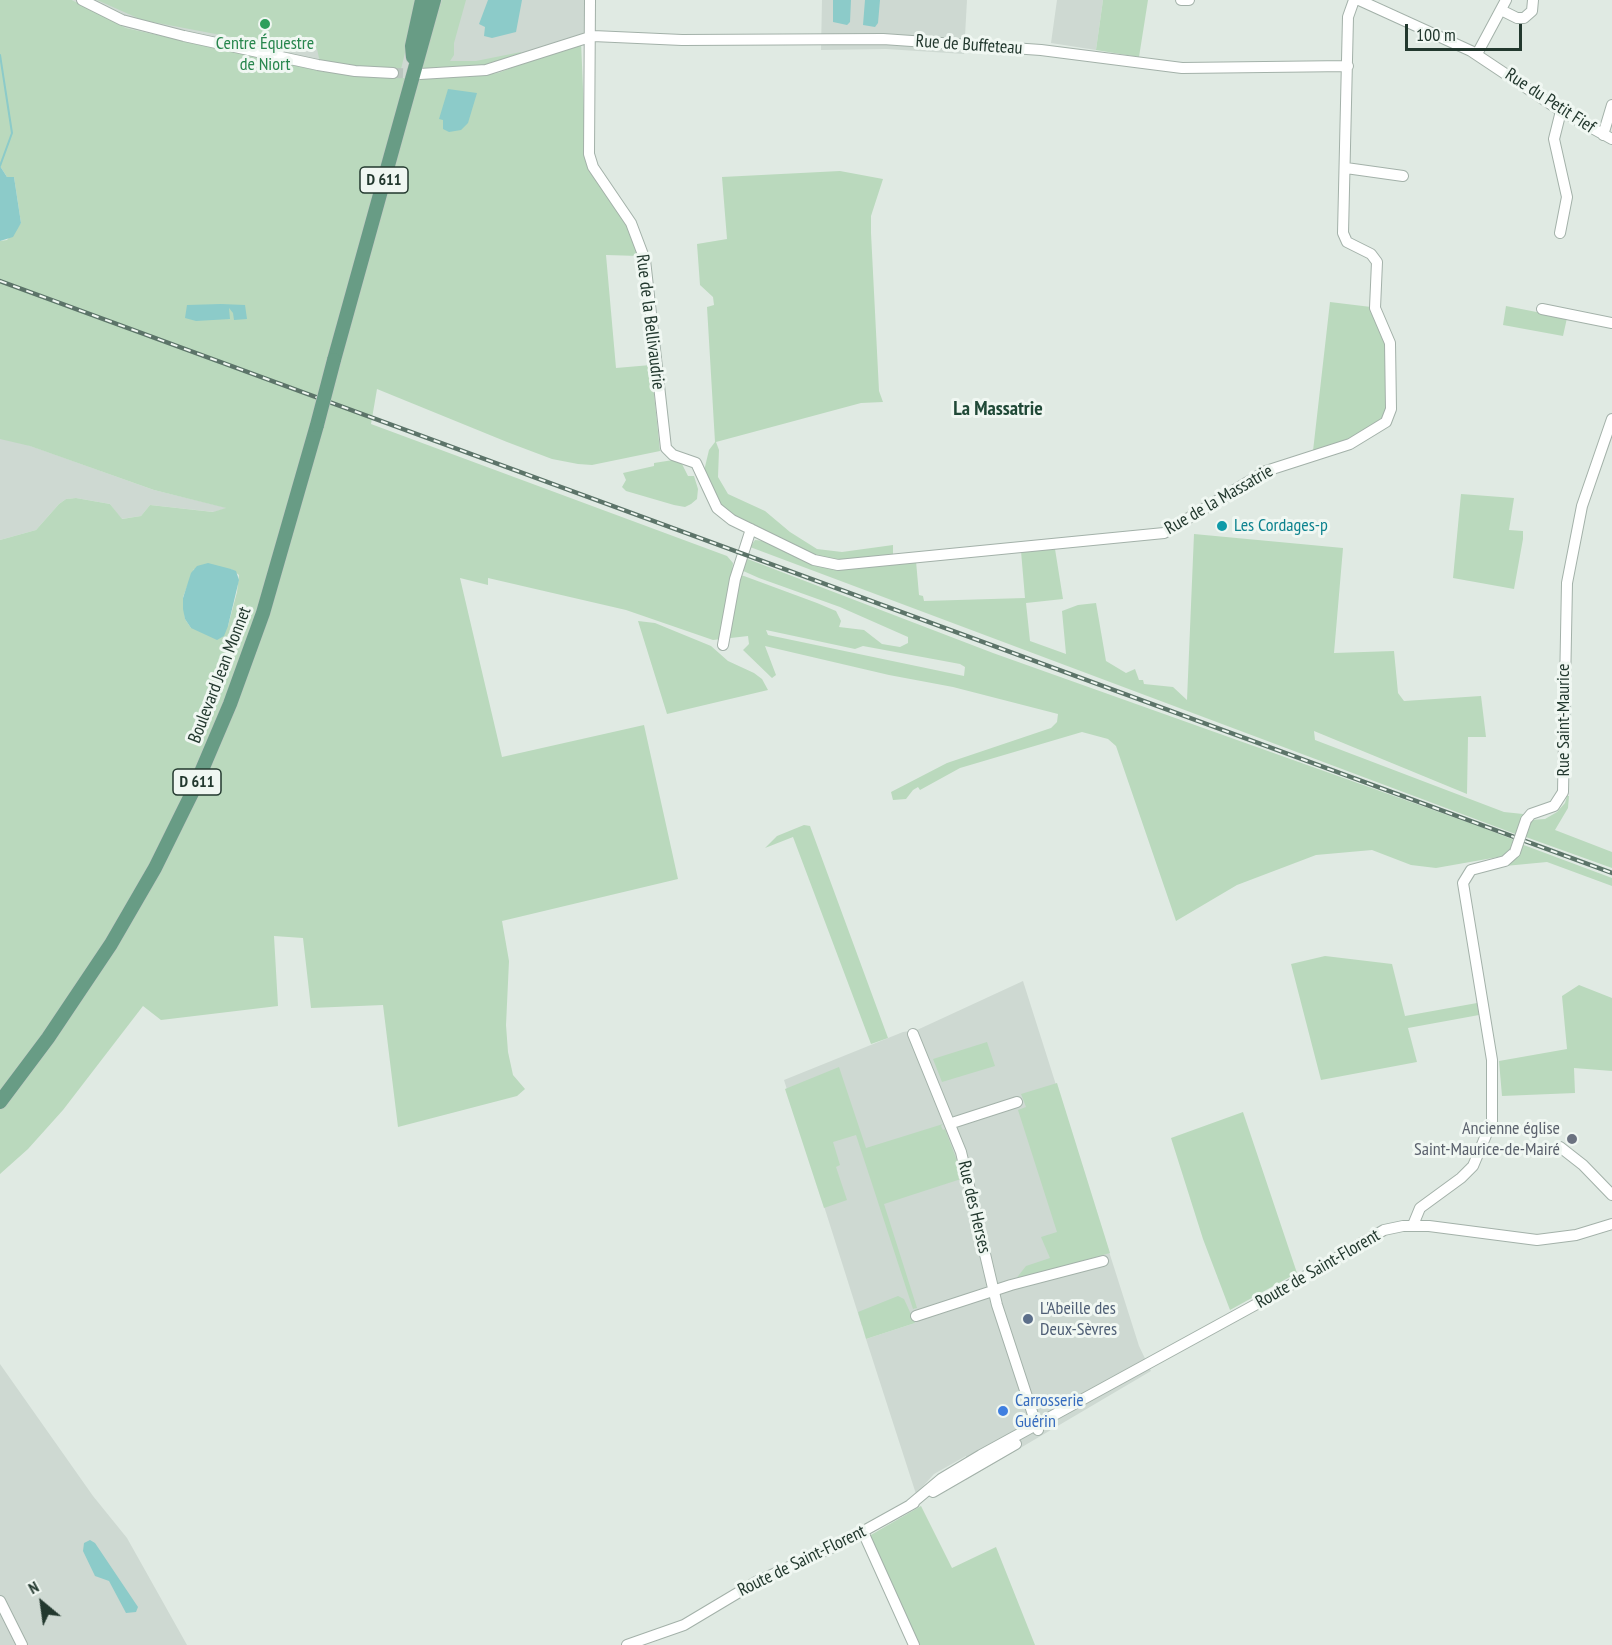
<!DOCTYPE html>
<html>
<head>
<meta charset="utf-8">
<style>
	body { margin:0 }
	#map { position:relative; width:1612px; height:1645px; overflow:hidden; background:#e0eae3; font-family:"PT Sans Narrow",sans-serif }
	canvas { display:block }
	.north { position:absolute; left:12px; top:1573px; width:60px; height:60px; -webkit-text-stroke:4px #f0f7f2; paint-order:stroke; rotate:331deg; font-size:16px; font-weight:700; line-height:24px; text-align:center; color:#22382e }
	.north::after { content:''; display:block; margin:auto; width:21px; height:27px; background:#22382e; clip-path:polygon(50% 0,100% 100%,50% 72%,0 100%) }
	.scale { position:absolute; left:1405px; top:24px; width:117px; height:27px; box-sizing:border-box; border:3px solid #22382e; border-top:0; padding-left:8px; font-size:18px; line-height:21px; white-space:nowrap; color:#22382e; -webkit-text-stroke:4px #f0f7f2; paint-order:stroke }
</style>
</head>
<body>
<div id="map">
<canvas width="1612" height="1645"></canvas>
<div class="north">N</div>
<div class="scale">100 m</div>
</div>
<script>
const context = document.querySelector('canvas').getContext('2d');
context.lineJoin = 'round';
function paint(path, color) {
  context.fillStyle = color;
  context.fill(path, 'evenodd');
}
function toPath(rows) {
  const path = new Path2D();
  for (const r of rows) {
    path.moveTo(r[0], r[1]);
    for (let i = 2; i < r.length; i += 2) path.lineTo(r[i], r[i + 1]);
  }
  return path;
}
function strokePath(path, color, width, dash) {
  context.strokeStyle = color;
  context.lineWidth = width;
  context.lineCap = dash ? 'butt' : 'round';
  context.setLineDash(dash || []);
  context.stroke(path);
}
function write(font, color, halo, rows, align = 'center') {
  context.font = font + ' "PT Sans Narrow",sans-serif';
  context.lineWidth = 6;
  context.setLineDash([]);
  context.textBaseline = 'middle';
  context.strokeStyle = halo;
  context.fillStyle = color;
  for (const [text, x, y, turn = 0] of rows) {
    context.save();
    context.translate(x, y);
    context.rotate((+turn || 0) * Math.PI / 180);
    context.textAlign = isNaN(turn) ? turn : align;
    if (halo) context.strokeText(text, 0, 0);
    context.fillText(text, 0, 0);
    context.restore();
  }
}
paint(toPath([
	[72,0,595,0,593,16,581,41,498,73,420,79,325,72,126,28],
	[822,0,967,0,964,54,886,49,821,50],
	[1057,0,1103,0,1096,50,1051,43],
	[0,435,154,490,228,508,214,512,150,505,141,516,121,519,110,504,76,498,66,499,59,504,36,530,0,540],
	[1023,981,1139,1346,1151,1371,966,1480,966,1456,934,1474,916,1494,866,1339,915,1323,862,1326,784,1080,903,1032,917,1030],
	[0,1364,93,1496,127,1538,187,1645,0,1645]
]), '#ced9d2');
paint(toPath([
	[0,0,72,0,126,28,325,72,324,64,319,58,317,49,306,45,284,47,142,20,97,0,418,0,401,69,386,69,388,77,420,79,498,73,581,41,586,161,623,217,639,256,606,255,616,368,651,365,660,451,592,465,578,464,552,459,507,442,377,389,371,424,727,556,733,563,731,582,739,575,744,576,817,603,836,611,841,621,839,627,864,630,882,644,900,647,908,643,908,637,840,607,759,578,741,570,745,558,993,653,1481,827,1517,841,1512,850,1504,856,1436,868,1411,865,1372,850,1316,855,1237,885,1176,921,1116,746,1108,739,1082,732,960,768,920,790,918,787,913,790,906,799,893,800,891,792,947,763,1051,728,1057,722,1058,714,953,687,889,675,765,646,776,675,772,678,743,650,749,644,748,636,713,640,626,610,488,578,488,585,460,578,502,757,644,725,678,879,502,921,509,961,506,1025,508,1052,513,1075,525,1089,517,1096,398,1127,383,1005,311,1008,303,938,274,936,278,1006,161,1020,143,1006,63,1110,28,1149,0,1174,0,540,36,530,59,504,66,499,76,498,110,504,122,519,141,516,150,505,213,512,226,508,154,490,30,446,0,439,0,241,7,240,21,223,14,177,7,177,0,166],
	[194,569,231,569,239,575,237,592,228,626,191,628,185,619,183,597],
	[766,630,855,649,863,646,960,664,965,667,964,676,768,635],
	[442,0,466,0,454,43,454,55,450,61,476,61,521,52,519,58,497,65,419,70],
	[1103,0,1148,0,1139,57,1096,50],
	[840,171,883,179,871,216,871,233,879,391,883,402,861,403,716,442,719,450,718,477,728,494,765,511,790,532,817,549,842,552,893,545,893,554,916,561,919,595,923,596,924,601,1025,598,1021,551,1055,549,1063,599,1026,603,1030,641,1066,654,1062,611,1078,605,1096,603,1106,661,1126,673,1135,669,1139,680,1143,680,1144,684,1173,687,1187,700,1194,534,1343,548,1334,653,1394,651,1398,693,1404,701,1481,696,1486,737,1468,737,1467,794,1314,731,1315,740,1504,812,1523,814,1526,816,1518,835,750,547,755,540,765,541,719,508,704,471,709,450,715,442,707,307,714,305,713,297,700,285,697,244,727,239,722,177],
	[1330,302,1371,307,1385,341,1389,399,1381,421,1355,438,1313,451],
	[1506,306,1567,318,1563,336,1503,325],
	[673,460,682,464,688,476,694,476,698,489,697,499,691,504,685,507,674,505,626,491,622,487,626,480,623,473,654,466,654,463],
	[1461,494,1514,498,1509,530,1523,531,1523,539,1514,589,1453,578],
	[638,621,655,623,711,646,728,661,754,673,762,679,768,690,667,714],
	[1567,796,1569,796,1568,808,1555,830,1612,852,1612,868,1523,836,1530,820,1545,819,1557,812,1565,803],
	[804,825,810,826,888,1038,871,1044,793,837,765,848,777,836],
	[1521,844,1612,878,1612,886,1547,862,1505,866],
	[1325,956,1392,964,1405,1016,1477,1003,1479,1015,1408,1028,1417,1062,1321,1080,1291,964],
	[1579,985,1612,998,1612,1071,1574,1068,1575,1093,1502,1096,1499,1061,1567,1049,1562,996],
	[987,1042,995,1066,942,1082,933,1059],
	[839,1067,866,1148,943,1124,941,1126,943,1130,945,1129,956,1158,961,1179,884,1204,917,1308,913,1309,856,1135,833,1142,840,1165,836,1167,847,1200,824,1208,785,1089],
	[1057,1083,1110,1253,1015,1280,1026,1266,1050,1258,1041,1237,1057,1232,1018,1110,1026,1107,1021,1094],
	[1243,1112,1297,1273,1230,1310,1203,1239,1171,1138],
	[898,1296,904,1299,915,1323,866,1339,858,1312],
	[921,1506,952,1568,996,1547,1035,1645,920,1645,869,1536]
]), '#bad9bd');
paint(toPath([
	[488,0,522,0,516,32,492,38,484,36,485,27,479,24],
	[833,0,851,0,850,22,847,25,833,22],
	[865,0,880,0,878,23,875,27,863,25],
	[448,89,477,93,468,123,461,130,449,132,443,129,443,120,439,119],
	[0,166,7,177,14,177,21,223,13,237,0,241],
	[221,304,245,305,247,319,234,320,233,313,229,308,230,319,196,321,185,318,187,305],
	[208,563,231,569,236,571,239,580,228,626,224,636,217,640,191,628,185,619,183,609,183,598,191,573,197,566],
	[90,1540,95,1543,138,1607,136,1612,126,1613,109,1581,95,1576,83,1551,84,1543]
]), '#8ccbc9');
strokePath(toPath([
	[0,55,12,133,0,166]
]), '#8ccbc9', 2);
strokePath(toPath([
	[393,73,420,74]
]), '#bac6bf', 10, [10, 5]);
const minor = toPath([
	[82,0,122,20,184,36,318,65,355,71,393,73],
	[590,0,589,154,593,167,631,223,645,260,666,448,673,455,696,463,717,508,732,520,814,560,838,565,1164,533,1266,471,1350,444,1386,422,1391,409,1390,343,1375,308,1377,262,1371,254,1347,242,1343,233,1348,17,1354,0],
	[1181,0,1189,0],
	[1359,0,1471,51,1561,111,1612,139],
	[1501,10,1517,18,1524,18,1532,11,1533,0],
	[1477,54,1506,0],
	[420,74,486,70,593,36,682,40,883,39,1041,50,1182,68,1348,66],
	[1603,135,1612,105],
	[1346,168,1403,176],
	[1560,233,1567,197,1554,139,1561,111],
	[1542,309,1612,323],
	[723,645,735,579,751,529],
	[1526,820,1531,814,1554,806,1563,792,1567,583,1582,506,1612,419],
	[913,1034,961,1152,997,1305,1038,1430],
	[952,1123,1017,1102],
	[1560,1147,1583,1165,1612,1195],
	[1413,1225,1420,1208,1461,1178,1473,1166,1492,1121,1492,1060,1463,883,1471,870,1505,861,1515,852],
	[916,1316,1011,1285,1103,1261],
	[933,1492,1016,1444],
	[910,1505,941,1479,981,1455,1275,1294,1384,1230,1403,1226,1429,1226,1537,1240,1576,1235,1612,1224],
	[863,1532,914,1645],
	[0,1601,22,1645],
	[627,1645,684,1625,756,1582,842,1543,914,1503]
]);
const major = toPath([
	[413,57,412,46,422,0],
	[334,360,434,0],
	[0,1102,48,1038,111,944,155,868,193,791,230,704,263,613,317,425]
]);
strokePath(minor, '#a3b1a9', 12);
strokePath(major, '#c1c7c4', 15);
strokePath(minor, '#fff', 10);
strokePath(major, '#689c85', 14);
const rail = toPath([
	[0,281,1612,873]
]);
strokePath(rail, '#5c7469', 4.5);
strokePath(rail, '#f0f7f2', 2, [7]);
const minorBridge = toPath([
	[1515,852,1526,820]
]);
const majorBridge = toPath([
	[317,425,334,360]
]);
strokePath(minorBridge, '#a3b1a9', 12, []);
strokePath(majorBridge, '#c1c7c4', 15, []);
strokePath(minorBridge, '#fff', 10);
strokePath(majorBridge, '#689c85', 14);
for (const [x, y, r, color] of [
	[265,24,6,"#2e9e5b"],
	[1222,526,6,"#0f9aa8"],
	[1572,1139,6,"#6b7280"],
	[1028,1319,6,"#5c6f8a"],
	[1003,1411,6,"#3f7fe0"]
]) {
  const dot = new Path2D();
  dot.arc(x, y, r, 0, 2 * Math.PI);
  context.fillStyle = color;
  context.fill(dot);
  strokePath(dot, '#f0f7f2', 2);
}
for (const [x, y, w] of [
	[384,180,48],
	[197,782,48]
]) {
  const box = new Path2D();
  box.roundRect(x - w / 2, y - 13, w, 26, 4.5);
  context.fillStyle = '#f0f7f2';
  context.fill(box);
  strokePath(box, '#22382e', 1.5);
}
write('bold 16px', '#22382e', null, [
	["D 611",384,180],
	["D 611",197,782]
]);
write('18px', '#27864d', '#f0f7f2', [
	["Centre Équestre",265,44],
	["de Niort",265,65]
]);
write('18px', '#22382e', '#f0f7f2', [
	["Rue de Buffeteau",969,45,4],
	["Rue du Petit Fief",1550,101,33],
	["Rue de la Bellivaudrie",650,322,83],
	["Rue de la Massatrie",1219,500,-30],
	["Boulevard Jean Monnet",220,675,-69],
	["Rue Saint-Maurice",1564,720,-90],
	["Rue des Herses",974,1207,77],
	["Route de Saint-Florent",1318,1269,-30],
	["Route de Saint-Florent",802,1561,-26]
]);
write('18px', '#0d838f', '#f0f7f2', [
	["Les Cordages-p",1234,526]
], 'left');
write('18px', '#5b616d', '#f0f7f2', [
	["Ancienne église",1560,1129],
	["Saint-Maurice-de-Mairé",1560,1150]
], 'right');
write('18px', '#4e5e75', '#f0f7f2', [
	["L'Abeille des",1040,1309],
	["Deux-Sèvres",1040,1330]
], 'left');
write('18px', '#366cbe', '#f0f7f2', [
	["Carrosserie",1015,1401],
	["Guérin",1015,1422]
], 'left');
write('bold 20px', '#204937', '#f0f7f2', [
	["La Massatrie",998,409]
]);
</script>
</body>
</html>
